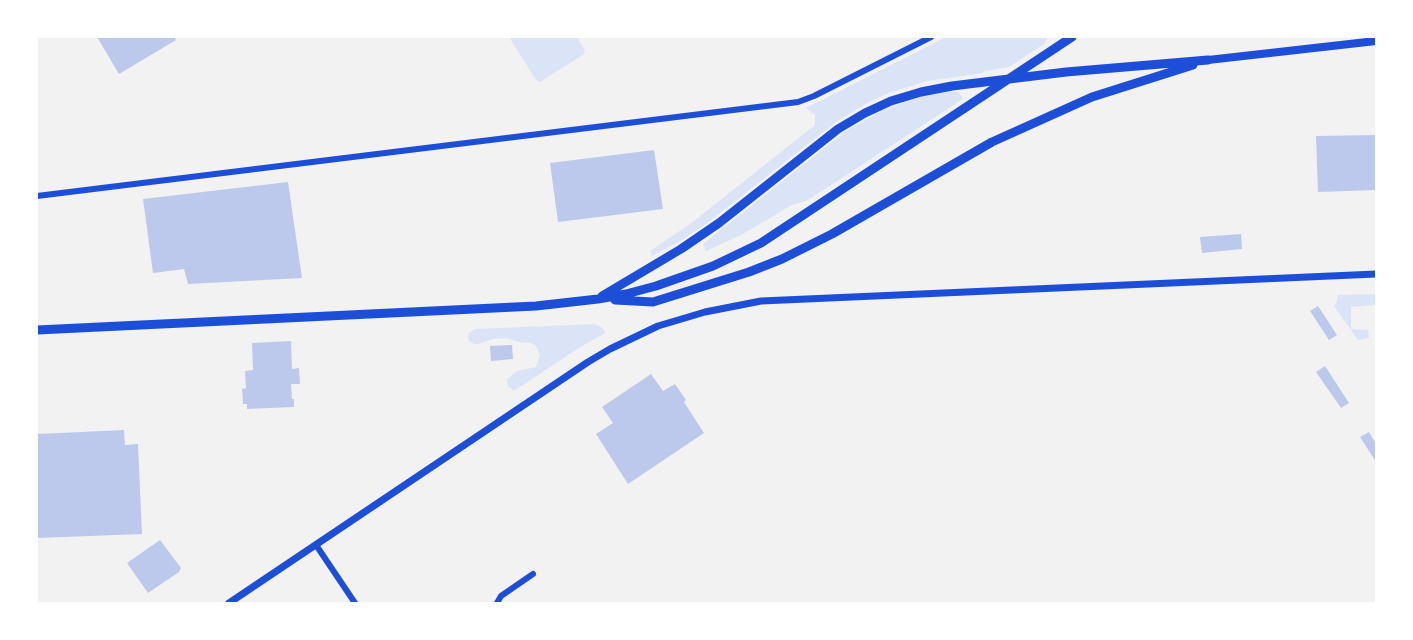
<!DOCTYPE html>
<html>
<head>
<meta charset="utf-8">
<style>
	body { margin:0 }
	#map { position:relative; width:1413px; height:640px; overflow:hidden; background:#f2f2f2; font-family:Roboto,sans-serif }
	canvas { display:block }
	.frame { position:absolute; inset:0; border:38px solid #fff; pointer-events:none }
</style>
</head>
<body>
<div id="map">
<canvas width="1413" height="640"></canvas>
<div class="frame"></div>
</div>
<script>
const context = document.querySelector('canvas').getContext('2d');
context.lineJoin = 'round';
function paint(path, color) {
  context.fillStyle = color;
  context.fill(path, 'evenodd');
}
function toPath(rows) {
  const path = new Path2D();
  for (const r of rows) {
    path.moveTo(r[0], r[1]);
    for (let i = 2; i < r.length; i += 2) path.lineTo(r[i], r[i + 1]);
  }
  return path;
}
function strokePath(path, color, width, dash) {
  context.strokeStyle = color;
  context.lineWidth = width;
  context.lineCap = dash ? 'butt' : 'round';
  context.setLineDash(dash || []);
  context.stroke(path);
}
paint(toPath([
	[509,37,577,37,585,50,584,54,540,82,536,80],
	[946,37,1048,37,1044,44,1009,67,985,71,983,73,927,81,889,93,869,102,836,122,706,224,680,241,652,256,650,251,690,224,815,125,815,115,806,108],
	[950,91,951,92,959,92,963,99,808,200,792,205,741,235,706,251,703,244,846,131,881,111,897,105,929,94],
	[1376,294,1376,305,1351,307,1351,329,1368,330,1369,338,1358,340,1334,306,1337,301,1338,295],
	[595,324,603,328,605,333,577,349,514,391,508,386,507,379,517,371,536,367,540,355,536,346,531,343,518,342,507,338,493,339,479,344,474,344,469,341,468,337,469,333,475,329]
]), '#dbe4f7');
paint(toPath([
	[97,37,174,37,176,40,119,74],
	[1376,135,1376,190,1318,192,1316,136],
	[654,150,663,209,558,222,550,163],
	[288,182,302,278,188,284,184,269,153,273,143,199],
	[1241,234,1242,249,1202,253,1200,237],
	[1318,306,1337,335,1329,340,1310,311],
	[291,341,292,369,299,368,300,384,291,384,292,399,294,399,294,407,247,409,247,404,243,404,242,389,246,388,245,371,253,370,252,343],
	[512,345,513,359,491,361,490,346],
	[1325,366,1349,403,1341,408,1316,372],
	[651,374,663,391,675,384,686,400,684,402,704,433,628,484,596,434,613,423,602,407],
	[124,430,125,445,138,444,142,534,37,538,37,434],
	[1369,432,1376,444,1376,462,1360,437],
	[160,540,181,568,179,572,148,593,127,563]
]), '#bdc9ec');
strokePath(toPath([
	[37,196,798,102,814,96,931,37],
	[316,545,355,603],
	[497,603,501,596,533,574]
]), '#1d4ed8', 6);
strokePath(toPath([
	[229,603,588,362,610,349,658,326,705,312,761,301,1376,274]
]), '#1d4ed8', 7);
strokePath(toPath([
	[1208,60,1376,41]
]), '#1d4ed8', 8);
strokePath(toPath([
	[602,296,681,249,719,223,838,129,865,113,891,101,921,92,952,86,1066,72,1208,60],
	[615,300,653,302,749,272,782,259,832,234,992,142,1092,97,1193,65],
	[37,330,536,306,598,299,626,294,656,286,713,266,761,243,1072,37]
]), '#1d4ed8', 9);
</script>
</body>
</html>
